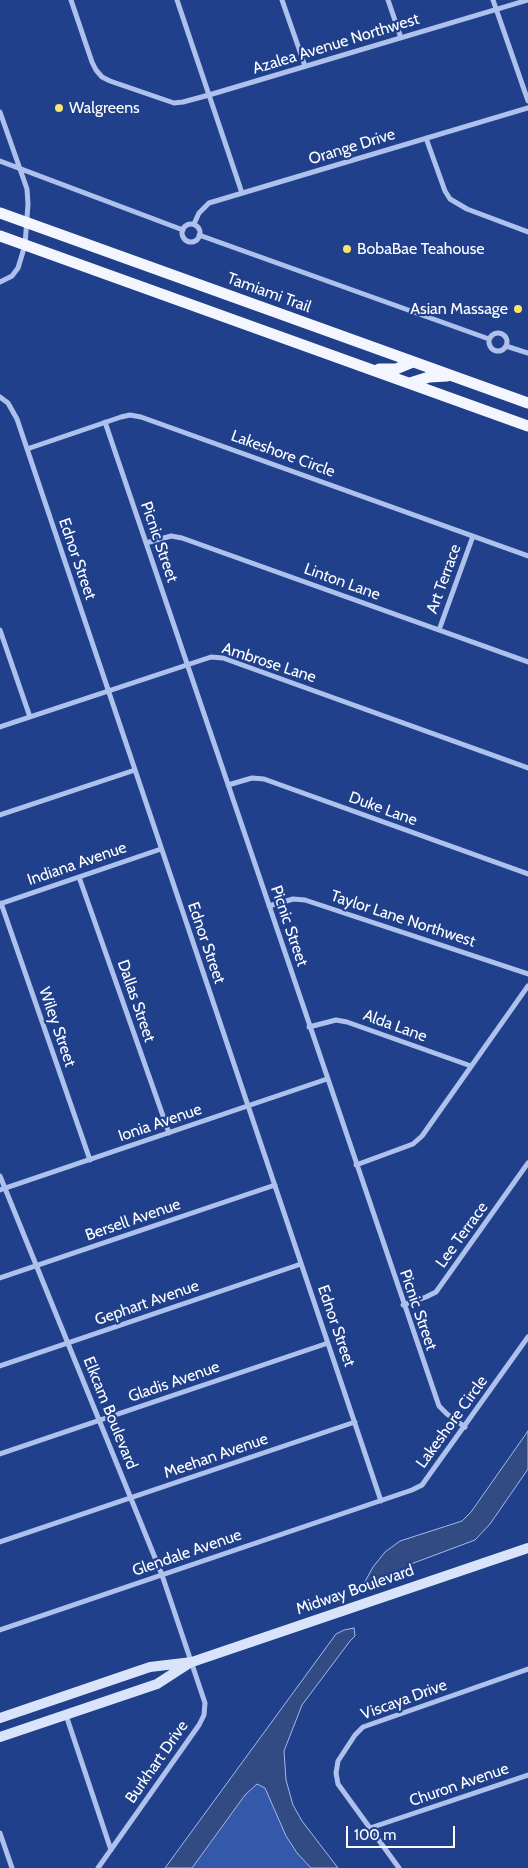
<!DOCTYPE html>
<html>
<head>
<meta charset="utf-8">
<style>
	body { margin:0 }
	#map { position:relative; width:528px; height:1868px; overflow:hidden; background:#20408c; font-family:Cabin,sans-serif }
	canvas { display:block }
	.scale { position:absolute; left:346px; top:1826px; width:109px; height:22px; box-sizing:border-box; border:2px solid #fff; border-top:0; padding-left:6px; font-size:15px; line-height:18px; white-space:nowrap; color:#fff; -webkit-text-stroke:4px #20408c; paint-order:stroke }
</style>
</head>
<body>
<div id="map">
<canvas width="528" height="1868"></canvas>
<div class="scale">100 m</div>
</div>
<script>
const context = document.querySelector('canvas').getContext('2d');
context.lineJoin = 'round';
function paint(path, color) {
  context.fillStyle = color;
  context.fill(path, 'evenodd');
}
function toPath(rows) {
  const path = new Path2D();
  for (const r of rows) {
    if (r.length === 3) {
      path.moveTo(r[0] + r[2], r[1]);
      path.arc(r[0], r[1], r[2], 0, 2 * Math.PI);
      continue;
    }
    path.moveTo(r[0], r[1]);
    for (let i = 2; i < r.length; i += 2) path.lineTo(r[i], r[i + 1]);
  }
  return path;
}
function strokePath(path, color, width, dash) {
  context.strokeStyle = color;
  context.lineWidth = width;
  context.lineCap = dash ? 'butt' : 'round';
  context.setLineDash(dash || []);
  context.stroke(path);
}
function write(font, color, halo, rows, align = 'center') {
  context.font = font + ' Cabin,sans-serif';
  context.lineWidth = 4.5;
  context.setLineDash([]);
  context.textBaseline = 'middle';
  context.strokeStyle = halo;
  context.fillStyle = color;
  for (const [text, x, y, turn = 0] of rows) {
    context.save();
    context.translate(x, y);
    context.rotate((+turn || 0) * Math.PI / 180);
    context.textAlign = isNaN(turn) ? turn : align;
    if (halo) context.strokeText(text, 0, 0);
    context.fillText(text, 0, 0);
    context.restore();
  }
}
paint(toPath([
	[257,1784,265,1788,286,1836,297,1853,311,1868,192,1868,245,1795]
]), '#3459aa');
const water = toPath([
	[528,1431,528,1469,490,1524,475,1540,411,1564,405,1573,362,1587,373,1567,385,1552,400,1541,462,1521,471,1512,528,1431],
	[354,1628,355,1636,350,1641,302,1705,284,1751,286,1780,293,1805,302,1821,338,1868,311,1868,297,1853,286,1836,265,1788,257,1784,245,1795,192,1868,165,1868,336,1634,344,1630,354,1628]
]);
paint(water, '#334b83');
strokePath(water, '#a1baed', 1);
strokePath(toPath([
	[71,0,92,62,96,70,102,77,110,81,174,103,183,102,209,95,528,0],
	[177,0,242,193],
	[282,0,305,66],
	[388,0,401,38],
	[493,0,528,101],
	[0,112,27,189,28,204,25,245,18,268,12,276,0,282],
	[426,138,445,191,450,199,467,209,528,232],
	[0,161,183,230],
	[194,224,199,213,209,203,528,108],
	[191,233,9],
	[199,235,489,339],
	[498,342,9],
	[506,346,528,353],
	[0,397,8,403,17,419,381,1501],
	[105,422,439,1406,447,1414,465,1427],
	[27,449,121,417,130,415,141,417,528,556],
	[146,543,171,536,182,538,528,662],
	[0,630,30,717],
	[439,630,473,536],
	[0,727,211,657,223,658,528,768],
	[228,785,252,778,264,779,528,874],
	[0,815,135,770],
	[79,877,169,1133],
	[1,903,90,1160],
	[0,904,161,849],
	[269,906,293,899,305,900,528,974],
	[309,1027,336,1020,347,1022,471,1066],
	[356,1165,413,1144,422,1136,528,986],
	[0,1176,162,1575,205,1703,204,1715,199,1725,98,1868],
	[0,1190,327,1079],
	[0,1278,275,1185],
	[403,1305,426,1297,436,1292,528,1163],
	[0,1366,301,1264],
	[0,1454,328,1343],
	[0,1542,355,1422],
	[0,1630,412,1490,422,1485,528,1337],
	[66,1715,111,1850],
	[370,1828,528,1775],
	[0,1833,12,1868],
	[399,1868,338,1784,336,1773,338,1761,355,1735,363,1727,528,1669]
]), '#adc1ec', 5);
strokePath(toPath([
	[0,1718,150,1667,192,1662,528,1548],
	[0,1737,157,1684,191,1662]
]), '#d9e3f9', 10);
strokePath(toPath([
	[0,213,528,403],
	[0,236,528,426],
	[379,369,396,369,413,362],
	[410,383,429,377,447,376]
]), '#f3f6ff', 11);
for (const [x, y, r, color] of [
	[59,108,5,"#f9e46e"],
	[347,249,5,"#f9e46e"],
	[518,309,5,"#f9e46e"]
]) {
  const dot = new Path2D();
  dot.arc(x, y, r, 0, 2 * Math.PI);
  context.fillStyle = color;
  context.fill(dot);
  strokePath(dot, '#20408c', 2);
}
write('16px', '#fff', '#20408c', [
	["Azalea Avenue Northwest",336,44,-17],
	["Orange Drive",352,147,-17],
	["Tamiami Trail",269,293,20],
	["Lakeshore Circle",283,454,20],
	["Picnic Street",159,542,71],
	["Ednor Street",77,559,71],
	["Art Terrace",444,579,-70],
	["Linton Lane",342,582,20],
	["Ambrose Lane",269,663,18],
	["Duke Lane",383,809,20],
	["Indiana Avenue",77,864,-19],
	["Taylor Lane Northwest",403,919,18],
	["Picnic Street",289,926,71],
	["Ednor Street",206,943,71],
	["Dallas Street",136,1001,71],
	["Alda Lane",395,1026,20],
	["Wiley Street",57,1027,71],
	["Ionia Avenue",160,1123,-19],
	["Bersell Avenue",133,1220,-19],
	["Lee Terrace",462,1235,-54],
	["Gephart Avenue",147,1303,-19],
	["Picnic Street",418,1310,71],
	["Ednor Street",336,1326,71],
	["Gladis Avenue",174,1382,-19],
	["Elkcam Boulevard",110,1413,68],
	["Lakeshore Circle",452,1422,-54],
	["Meehan Avenue",216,1456,-19],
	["Glendale Avenue",187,1553,-19],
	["Midway Boulevard",355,1590,-19],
	["Viscaya Drive",404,1700,-20],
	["Burkhart Drive",157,1762,-55],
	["Churon Avenue",459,1785,-19]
]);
write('16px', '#fff', '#20408c', [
	["Walgreens",69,108],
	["BobaBae Teahouse",357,249],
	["Asian Massage",508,309,"right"]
], 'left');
</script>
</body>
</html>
